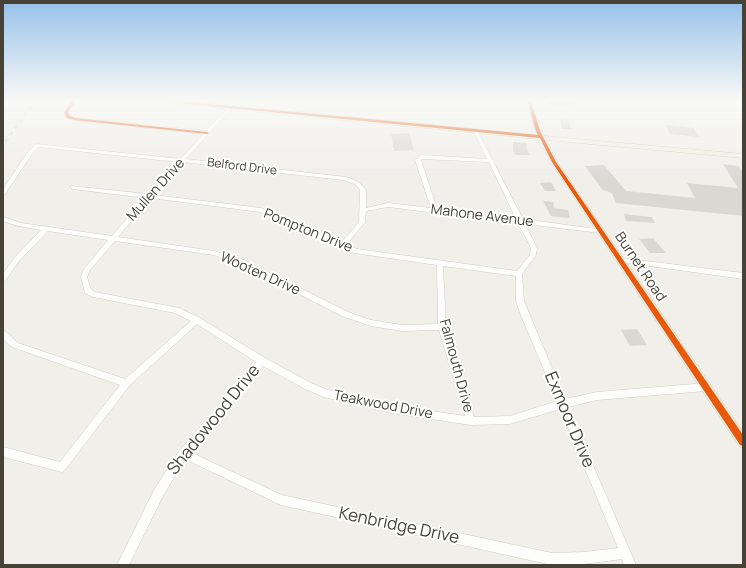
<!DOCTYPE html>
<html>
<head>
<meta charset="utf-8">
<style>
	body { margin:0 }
	#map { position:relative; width:746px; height:568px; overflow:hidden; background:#f0efea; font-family:Manrope,sans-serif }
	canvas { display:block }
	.frame { position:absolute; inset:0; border:4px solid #474236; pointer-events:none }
</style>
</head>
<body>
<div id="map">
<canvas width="746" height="568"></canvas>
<div class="frame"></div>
</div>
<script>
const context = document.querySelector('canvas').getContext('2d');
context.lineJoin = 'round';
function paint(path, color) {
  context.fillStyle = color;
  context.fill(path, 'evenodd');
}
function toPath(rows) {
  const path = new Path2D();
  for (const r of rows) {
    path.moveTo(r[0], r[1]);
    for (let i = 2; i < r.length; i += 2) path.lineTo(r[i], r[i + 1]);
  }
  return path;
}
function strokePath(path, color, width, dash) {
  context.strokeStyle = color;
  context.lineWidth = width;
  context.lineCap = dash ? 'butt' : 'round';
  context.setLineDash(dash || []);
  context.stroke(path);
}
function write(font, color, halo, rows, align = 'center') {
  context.font = font + ' Manrope,sans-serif';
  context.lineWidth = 4;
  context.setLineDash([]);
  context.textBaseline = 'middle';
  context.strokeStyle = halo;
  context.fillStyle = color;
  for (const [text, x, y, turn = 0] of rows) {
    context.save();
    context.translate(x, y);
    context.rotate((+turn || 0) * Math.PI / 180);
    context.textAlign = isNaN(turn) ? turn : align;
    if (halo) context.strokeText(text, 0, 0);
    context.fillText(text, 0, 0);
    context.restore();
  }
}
paint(toPath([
	[547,100,576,100,577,105,547,104],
	[560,118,568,119,571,129,562,129],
	[665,125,694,128,699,137,670,134],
	[409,133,414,150,394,151,391,134],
	[513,142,526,143,527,150,530,155,515,155,513,151],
	[723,164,739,166,743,172,743,216,616,203,612,193,603,190,585,166,604,165,626,191,695,198,687,183,738,188],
	[551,182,556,191,545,191,540,183],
	[543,201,553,202,554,208,568,210,570,218,551,216],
	[624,214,652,217,655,223,626,221],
	[653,238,666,253,650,253,639,239],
	[637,329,647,345,630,346,621,330]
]), '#dad8d3');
const minor = toPath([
	[72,100,76,100,68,113,70,116,75,118,206,131,235,100,239,100,186,159,346,177,359,182,366,190,366,208,388,203,431,208,415,160,421,155,487,159,473,130,475,129,477,130,523,219,603,230,604,231,601,233,525,224,537,248,536,255,522,274,524,301,565,399,597,392,706,383,709,384,710,387,709,390,706,391,597,400,568,407,636,565,624,565,622,559,584,564,552,565,281,505,185,459,162,498,129,565,117,565,154,490,180,450,256,362,197,324,129,386,65,470,62,472,3,457,3,447,60,462,120,385,12,347,3,339,3,331,6,332,18,343,125,379,191,321,175,313,93,297,85,293,81,277,84,269,108,240,48,231,19,261,5,281,3,282,3,274,15,257,41,230,18,226,3,221,3,217,21,223,112,236,145,198,73,189,71,188,71,186,148,194,178,162,39,147,32,154,5,194,3,195,3,189,28,152,36,144,181,159,203,134,72,120,66,118,64,113,72,100],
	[422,159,489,162,516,219,437,209,421,160,422,159],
	[183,162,343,180,355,184,360,190,359,222,342,242,261,208,154,195,183,162],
	[151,198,260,212,339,246,340,248,354,253,437,265,438,324,402,325,371,320,348,312,244,260,214,251,118,237,151,198],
	[388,207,518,223,531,248,530,255,517,271,357,249,347,244,365,222,366,211,388,207],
	[115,241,214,255,240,264,342,316,371,326,402,331,439,330,465,416,391,405,325,389,311,383,265,358,200,318,179,308,95,292,91,289,87,277,90,270,115,241],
	[443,266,516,276,516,301,520,313,557,401,510,416,474,417,446,327,443,266],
	[263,366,305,389,324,397,391,413,471,425,510,424,560,409,618,548,584,552,552,553,282,495,190,452,263,366],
	[294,100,298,100,290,113,286,113,286,112,294,100],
	[619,258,621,258,743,273,743,279,621,262,619,262,618,260,619,258]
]);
const major = toPath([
	[153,100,173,100,537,135,526,100,532,100,544,136,743,154,743,158,546,140,557,162,743,432,743,448,739,446,551,162,539,139,156,102,153,100]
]);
strokePath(minor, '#cecdc8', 1);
strokePath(major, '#d2cdb7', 1);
paint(minor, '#fdfdfc');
paint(major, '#f1efe4');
const rail = toPath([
	[3,145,36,100]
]);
strokePath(rail, '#d9d9d8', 2.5);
strokePath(rail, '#fff', 1.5, [4]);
paint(toPath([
	[72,100,76,100,68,113,70,116,75,118,207,132,209,133,207,134,74,120,67,118,64,113,72,100],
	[154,100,167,100,538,135,536,131,527,100,531,100,540,131,556,162,743,435,743,446,740,445,552,162,540,138,156,101,154,100]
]), '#e8590c');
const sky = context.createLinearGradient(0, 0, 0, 179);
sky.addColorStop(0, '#96c1ea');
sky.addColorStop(0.56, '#f8f8f6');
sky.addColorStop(1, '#f8f8f600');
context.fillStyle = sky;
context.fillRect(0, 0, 746, 179);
write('12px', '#474236', '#fff', [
	["Belford Drive",242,167,7]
]);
write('14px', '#474236', '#fff', [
	["Mullen Drive",156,190,-48],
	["Mahone Avenue",482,216,7],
	["Pompton Drive",308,231,22],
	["Burnet Road",640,267,56],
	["Wooten Drive",260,274,24],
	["Falmouth Drive",456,366,75],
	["Teakwood Drive",383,405,11]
]);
write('17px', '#474236', '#fff', [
	["Shadowood Drive",214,420,-51],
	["Exmoor Drive",569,420,67],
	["Kenbridge Drive",399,526,12]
]);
</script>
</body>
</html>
